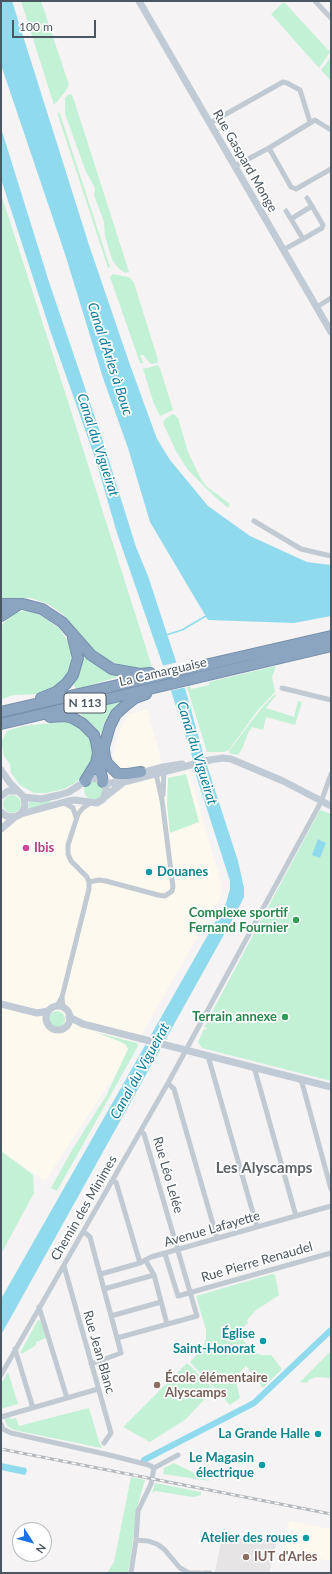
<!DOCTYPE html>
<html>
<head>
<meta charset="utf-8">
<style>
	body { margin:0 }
	#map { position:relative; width:332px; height:1574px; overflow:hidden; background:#f5f3f3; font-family:Lato,sans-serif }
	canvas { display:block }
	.frame { position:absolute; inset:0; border:2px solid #4a5661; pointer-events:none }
	.north { position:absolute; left:12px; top:1522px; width:40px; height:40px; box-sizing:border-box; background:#fff; border:1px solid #b7bbc0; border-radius:50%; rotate:126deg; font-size:11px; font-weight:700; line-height:16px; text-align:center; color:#4a5661 }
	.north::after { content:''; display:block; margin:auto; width:14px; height:18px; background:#1a73e8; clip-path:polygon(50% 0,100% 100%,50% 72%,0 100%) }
	.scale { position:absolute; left:12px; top:20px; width:84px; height:18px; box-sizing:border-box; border:2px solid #4a5661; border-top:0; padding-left:5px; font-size:12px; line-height:14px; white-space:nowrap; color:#4a5661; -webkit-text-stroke:3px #fff; paint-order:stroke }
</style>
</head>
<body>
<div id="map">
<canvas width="332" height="1574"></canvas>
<div class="frame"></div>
<div class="north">N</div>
<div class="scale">100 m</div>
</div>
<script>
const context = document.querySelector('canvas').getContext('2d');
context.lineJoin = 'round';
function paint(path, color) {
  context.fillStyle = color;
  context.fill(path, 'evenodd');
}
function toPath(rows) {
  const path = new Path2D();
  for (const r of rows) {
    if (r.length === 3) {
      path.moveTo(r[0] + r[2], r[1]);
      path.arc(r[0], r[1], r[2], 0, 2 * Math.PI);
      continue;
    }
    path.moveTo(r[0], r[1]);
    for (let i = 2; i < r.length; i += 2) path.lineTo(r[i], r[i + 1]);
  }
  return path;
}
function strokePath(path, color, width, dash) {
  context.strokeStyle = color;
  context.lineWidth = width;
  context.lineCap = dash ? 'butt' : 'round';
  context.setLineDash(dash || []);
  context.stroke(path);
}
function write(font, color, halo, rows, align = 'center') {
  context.font = font + ' Lato,sans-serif';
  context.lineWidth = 3.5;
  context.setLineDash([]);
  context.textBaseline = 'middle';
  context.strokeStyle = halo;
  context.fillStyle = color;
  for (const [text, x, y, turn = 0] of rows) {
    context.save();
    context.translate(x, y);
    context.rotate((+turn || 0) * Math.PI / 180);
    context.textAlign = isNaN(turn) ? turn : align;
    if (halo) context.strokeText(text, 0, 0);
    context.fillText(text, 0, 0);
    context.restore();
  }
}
paint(toPath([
	[147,709,166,777,189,772,222,886,220,898,140,1037,45,1181,1,1151,1,814,22,814,61,807,91,807,105,804,125,785,113,755,119,733,127,715],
	[289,1521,331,1529,331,1561,284,1551]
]), '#fdf9ef');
paint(toPath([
	[223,1532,277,1542,269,1573,215,1572]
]), '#e6e4e5');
paint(toPath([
	[21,1,41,1,69,85,65,92,54,105],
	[284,2,330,52,319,68,271,14],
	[331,57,331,81,321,70],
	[71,94,73,97,129,272,125,273,117,267,112,259,105,236,104,222,94,195,95,189,94,186,86,172,65,114,65,98,68,95],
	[57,112,60,114,110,267,108,268],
	[1,194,64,389,152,667,140,670,125,667,108,660,92,650,63,614,48,604,31,598,1,599],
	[113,274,128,277,131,279,134,283,158,360,157,363,152,364,149,362,143,355,140,355,143,363,140,363,110,277],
	[158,365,160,368,173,410,160,416,154,404,143,369],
	[173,414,175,415,178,418,188,452,201,479,206,486,230,504,228,508,213,495,188,470,176,451,163,423,165,419],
	[26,610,42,616,59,628,71,646,72,663,66,678,58,685,38,694,14,695,2,699,1,696,1,626,12,614],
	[83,656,85,656,117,675,115,678,76,689,73,683,82,663],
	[276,666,272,677,275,692,257,711,229,750,224,752,207,752,187,687,190,686,191,689,209,685,209,682],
	[275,694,276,695,266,708,294,717,298,701,302,702,295,725,266,717,263,730,252,727,248,733,243,747,238,755,229,753,229,751,260,710],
	[124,700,113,710,104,724,102,734,81,715,82,709],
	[71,721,90,736,94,749,92,762,84,775,75,783,64,789,46,793,34,793,20,785,11,773,10,764,4,756,1,742,7,731,23,726],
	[186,774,199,822,170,833,167,805,168,778],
	[94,790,10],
	[12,804,9],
	[29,800,50,801,52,802,29,809],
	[320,810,331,814,331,1081,202,1048,198,1042,204,1029,206,1030,207,1028,204,1027],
	[57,1019,8],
	[95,1032,133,1042,137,1043,138,1046,57,1191,51,1188,72,1150,106,1096,128,1049,126,1045,121,1042],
	[1,1151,33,1175,34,1193,1,1254],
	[272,1274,275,1275,279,1295,255,1311,247,1320,248,1323,242,1328,242,1336,243,1340,252,1351,261,1355,271,1355,282,1369,263,1388,246,1366,235,1377,240,1398,230,1405,190,1362,203,1348,206,1339,206,1330,196,1296],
	[38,1320,42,1321,46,1338,36,1342,36,1345,22,1354,20,1352,22,1349],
	[331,1351,331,1378,316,1377,309,1380,307,1383,300,1382],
	[187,1363,214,1389,186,1419,150,1442,123,1427],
	[8,1372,18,1404,1,1409,1,1384],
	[89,1408,100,1445,102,1446,101,1448,14,1430,7,1426,4,1418,10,1417,11,1419,16,1418,19,1426],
	[174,1463,210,1481,163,1474,164,1468],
	[131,1477,145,1480,138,1504,129,1568,127,1573,107,1573,114,1562],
	[155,1483,201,1492,201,1495,193,1497,155,1491,152,1493]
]), '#c3f1d5');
paint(toPath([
	[1,1,12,1,89,245,130,365,157,439,170,460,208,506,250,536,307,562,331,565,331,616,294,623,208,620,150,522,128,448,103,378,65,254,1,65],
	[1,128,49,282,101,435,136,547,148,576,187,695,203,753,238,861,244,888,244,897,236,913,1,1335,1,1299,226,903,230,889,230,881,195,772,192,756,162,663,117,533,96,461,51,333,1,179],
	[318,839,326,843,320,858,312,855],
	[1,1463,26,1468,27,1471,25,1475,1,1470]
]), '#90daee');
paint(toPath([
	[179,662,187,687,169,691,161,666],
	[148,1035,168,1040,162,1049,143,1045]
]), '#f5f3f3');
strokePath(toPath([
	[166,635,182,630,206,616]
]), '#90daee', 1.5);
strokePath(toPath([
	[144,1460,254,1403,331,1330]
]), '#90daee', 6);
const highway = toPath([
	[1,604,23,604,42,609,62,622,91,655,112,669,140,674,150,673],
	[1,616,18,605],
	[41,698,56,692,66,684,73,675,78,658,73,638],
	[1,712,331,636],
	[50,717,64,716,73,718,83,724,94,735,96,741,98,753,96,763,85,781],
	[1,724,331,646],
	[104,749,105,757,107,763,118,774,128,774,141,772],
	[103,782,99,764,110,726,116,714,126,705,135,698,146,694]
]);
strokePath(highway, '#7690ad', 12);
strokePath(toPath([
	[315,1,331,18],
	[210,123,283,82,287,83,300,90,310,122],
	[269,148,315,120,331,130],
	[235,166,269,148,291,187,296,189,331,169],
	[307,198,312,206],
	[286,211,291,219],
	[283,250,303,239,291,219,312,206,323,225,322,228,303,239],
	[317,307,331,298],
	[254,521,301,549,331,556],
	[282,688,331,700],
	[163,795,164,772],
	[63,802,73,808,76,817],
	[89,882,99,880,106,881,158,895,165,896,172,891,173,887,162,800,156,774],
	[62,998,63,1008],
	[57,1006,62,997,89,889,89,882,87,877,71,861,68,854,68,845,78,814,83,808,90,803],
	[208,1056,257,1227],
	[254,1067,296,1216],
	[301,1079,331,1189],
	[168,1083,174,1089,217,1238],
	[113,1181,116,1182,140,1263],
	[84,1232,90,1237,121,1353,91,1364],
	[165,1254,178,1296,331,1253],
	[146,1261,154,1275,167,1324],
	[64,1266,111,1433,104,1443],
	[101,1274,140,1263,151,1257,331,1206],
	[104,1289,154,1275],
	[39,1307,67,1398],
	[111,1316,161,1302],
	[117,1338,197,1316,144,1134,141,1131],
	[15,1349,33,1408],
	[1,1375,168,1083,321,802,331,774],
	[1,1417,98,1389],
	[1,1424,3,1429,11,1433,105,1454,149,1465,154,1468],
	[154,1468,178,1455],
	[136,1540,148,1541,157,1544,164,1549,180,1568,189,1573,200,1573],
	[131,1573,136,1540,138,1511,151,1484,154,1468],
	[204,1573,210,1573]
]), '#c1cad2', 5);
strokePath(toPath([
	[139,1,331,332],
	[1,770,10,783,24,797,25,806,21,814,15,817,6,816,1,812],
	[137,774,163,767,182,764],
	[104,783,112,783,124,779],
	[1,796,8,791,17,791],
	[106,796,124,782,210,760,223,758,231,759,283,781,331,806],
	[21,814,68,801,75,800,97,803,103,799,106,791,106,786,99,779,90,778,69,792,59,795,41,799,24,797],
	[1,829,15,817],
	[1,1004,37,1013,48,1011],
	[58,1018,12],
	[69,1017,83,1024,331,1087]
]), '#c1cbd6', 7);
strokePath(highway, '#8ba5c1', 10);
const rail = toPath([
	[1,1449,331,1514]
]);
strokePath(rail, '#b5b8bd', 3);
strokePath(rail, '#fff', 1.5, [4.5]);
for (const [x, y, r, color] of [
	[26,848,4,"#d1479c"],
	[149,872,4,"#0f9aa8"],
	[296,920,4,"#2e9e5b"],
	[285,1017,4,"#2e9e5b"],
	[263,1341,4,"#0f9aa8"],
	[157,1385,4,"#8d6e63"],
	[318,1434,4,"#0f9aa8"],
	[262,1465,4,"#0f9aa8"],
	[306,1538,4,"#0f9aa8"],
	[246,1557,4,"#8d6e63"]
]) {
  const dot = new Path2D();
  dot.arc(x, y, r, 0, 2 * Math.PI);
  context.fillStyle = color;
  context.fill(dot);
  strokePath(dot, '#fff', 1.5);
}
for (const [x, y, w] of [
	[85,703,42]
]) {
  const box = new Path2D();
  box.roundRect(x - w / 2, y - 10, w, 20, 3);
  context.fillStyle = '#fff';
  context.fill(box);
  strokePath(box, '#4a5661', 1);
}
write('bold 12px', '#4a5661', null, [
	["N 113",85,703]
]);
write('13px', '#4a5661', '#fff', [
	["Rue Gaspard Monge",245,161,60],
	["La Camarguaise",163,672,-13],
	["Rue Léo Lelée",168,1175,74],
	["Chemin des Minimes",84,1208,-60],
	["Avenue Lafayette",212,1229,-16],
	["Rue Pierre Renaudel",257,1262,-16],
	["Rue Jean Blanc",99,1352,74]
]);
write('bold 13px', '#b23c85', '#fff', [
	["Ibis",34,848]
], 'left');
write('bold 13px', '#0d838f', '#fff', [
	["Douanes",157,872,"left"],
	["Église",255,1334],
	["Saint-Honorat",255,1349],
	["La Grande Halle",310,1434],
	["Le Magasin",254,1458],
	["électrique",254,1473],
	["Atelier des roues",298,1538]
], 'right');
write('bold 13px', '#27864d', '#fff', [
	["Complexe sportif",288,913],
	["Fernand Fournier",288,928],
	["Terrain annexe",277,1017]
], 'right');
write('bold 13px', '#785e54', '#fff', [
	["École élémentaire",165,1378],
	["Alyscamps",165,1393],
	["IUT d'Arles",254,1557]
], 'left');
write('italic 14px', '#0c7c9b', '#fff', [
	["Canal d'Arles à Bouc",110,359,72],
	["Canal du Vigueirat",98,445,72],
	["Canal du Vigueirat",197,753,73],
	["Canal du Vigueirat",140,1071,-61]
]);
write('bold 15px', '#5f6368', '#fff', [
	["Les Alyscamps",264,1168]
]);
</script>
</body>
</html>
